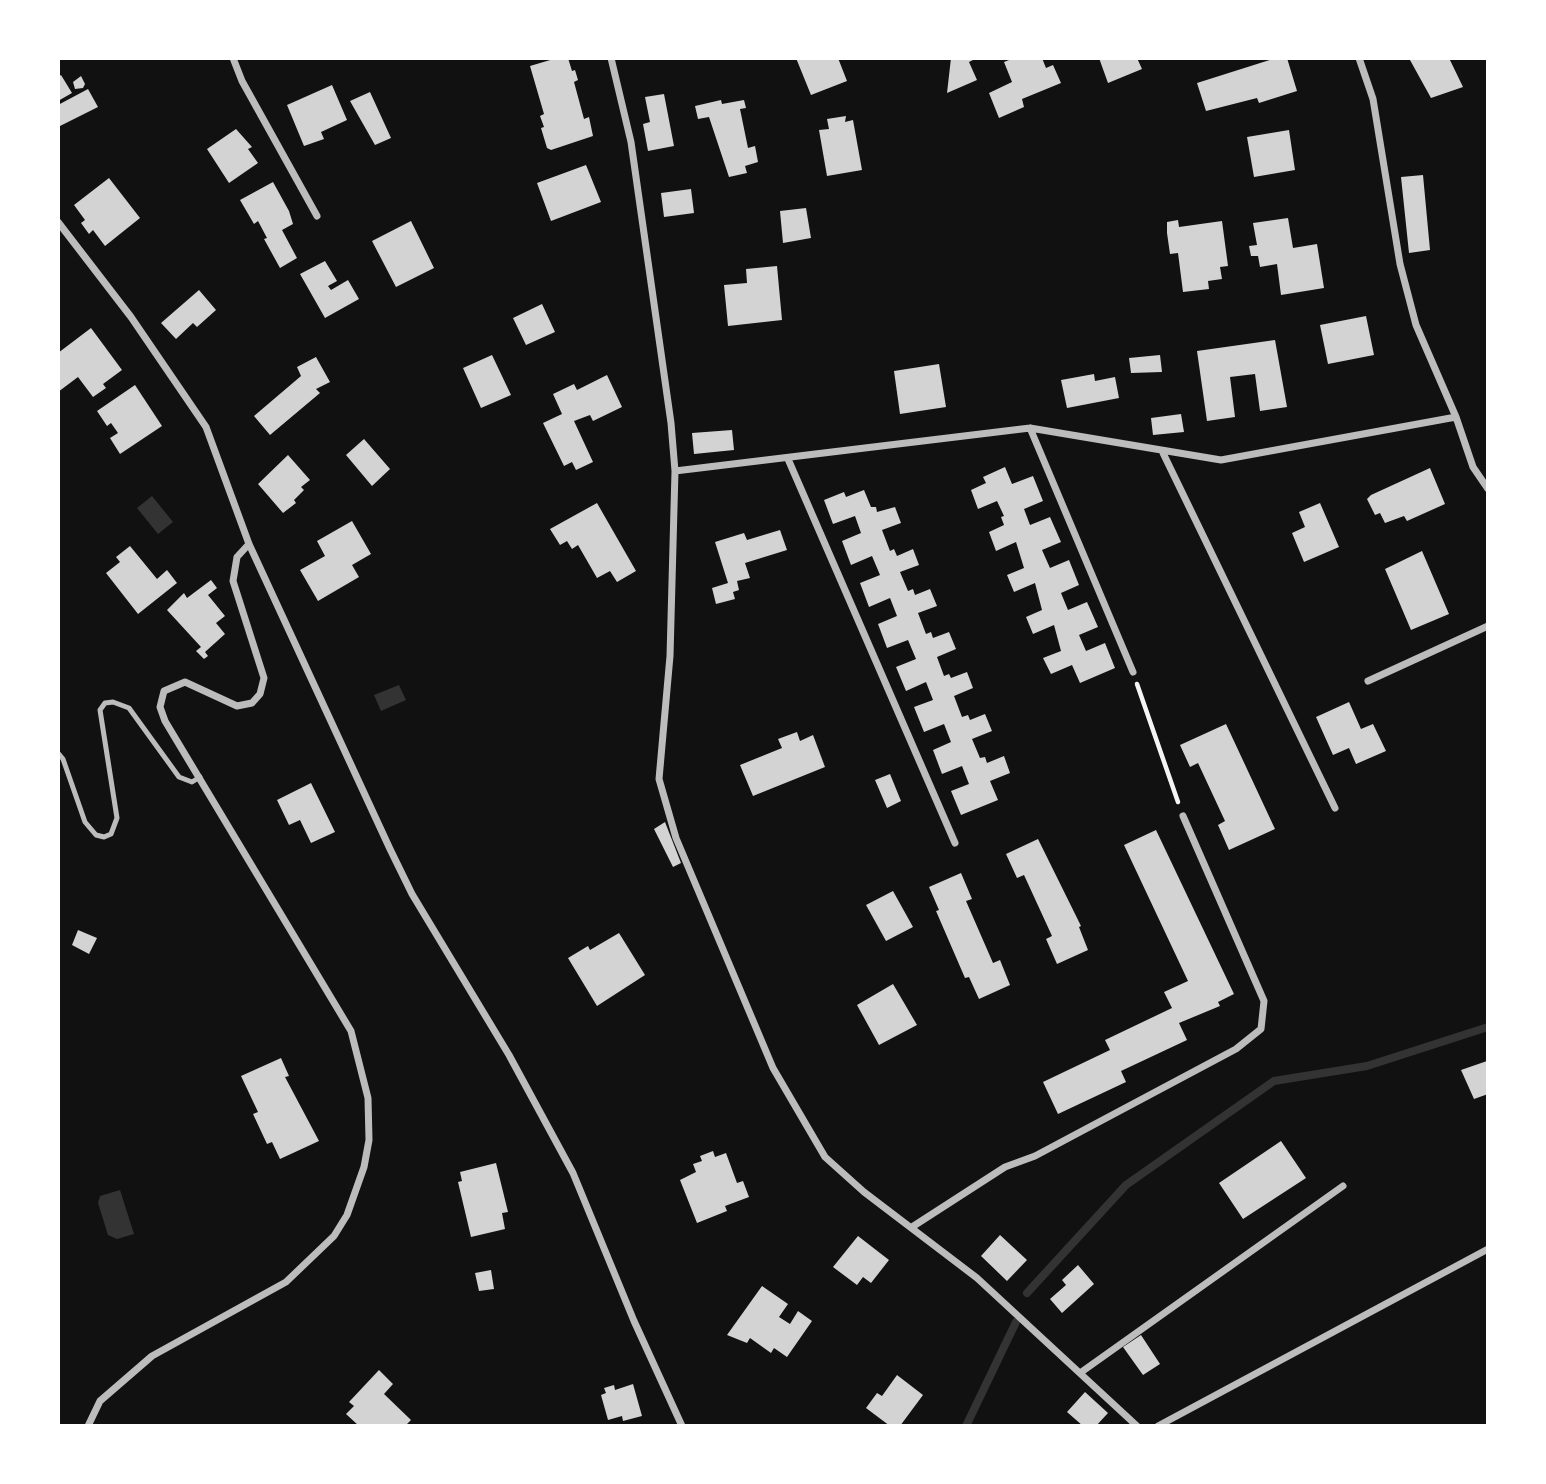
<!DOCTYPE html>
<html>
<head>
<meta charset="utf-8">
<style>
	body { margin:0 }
	#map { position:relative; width:1546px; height:1484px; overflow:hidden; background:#111; font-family:Overpass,sans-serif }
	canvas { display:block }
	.frame { position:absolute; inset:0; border:60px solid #fff; pointer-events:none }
</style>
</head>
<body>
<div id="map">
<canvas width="1546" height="1484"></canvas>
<div class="frame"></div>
</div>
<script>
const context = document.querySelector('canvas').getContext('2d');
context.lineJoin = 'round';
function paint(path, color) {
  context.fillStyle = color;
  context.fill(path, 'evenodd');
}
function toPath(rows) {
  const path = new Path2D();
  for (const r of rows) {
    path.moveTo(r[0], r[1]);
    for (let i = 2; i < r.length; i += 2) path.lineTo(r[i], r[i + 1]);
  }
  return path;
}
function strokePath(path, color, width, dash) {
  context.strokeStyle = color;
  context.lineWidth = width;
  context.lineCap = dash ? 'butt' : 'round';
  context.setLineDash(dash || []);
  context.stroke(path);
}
paint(toPath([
	[152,496,173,522,158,534,137,508],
	[399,685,406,700,381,711,374,695],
	[120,1190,134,1234,117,1239,108,1235,98,1203,100,1196]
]), '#333');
strokePath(toPath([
	[1027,1293,1126,1185,1274,1081,1367,1066,1488,1027],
	[966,1426,1016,1322]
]), '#333', 8);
paint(toPath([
	[557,58,568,58,572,71,575,70,578,80,574,82,584,119,589,117,593,136,551,150,547,148,541,128,544,127,540,116,544,114,530,66],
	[796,58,838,58,847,81,811,95],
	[951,58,977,58,969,62,977,80,947,93],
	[1014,58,1042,58,1046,68,1053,65,1061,83,1022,99,1024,107,999,118,989,93,1012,82,1004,62],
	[1099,58,1137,58,1142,69,1108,83],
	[1276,58,1287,58,1297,91,1259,103,1257,98,1206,111,1197,83],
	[1414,58,1449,58,1463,87,1431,98,1410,60],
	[61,75,72,93,58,101,58,77],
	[81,76,85,84,83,88,75,89,73,82],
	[332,85,347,120,321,132,324,139,304,146,287,105],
	[88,89,98,107,60,126,58,105],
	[370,92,391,138,375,145,350,101],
	[664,94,674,146,648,151,643,124,650,122,645,97],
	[721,100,722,104,744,100,746,108,740,109,748,148,755,146,758,162,745,166,747,173,729,177,709,117,698,119,695,106],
	[846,116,845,122,853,120,862,170,827,176,819,130,829,129,827,119],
	[236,129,252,147,248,149,258,163,229,183,207,149],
	[1289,130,1295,170,1254,177,1247,137],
	[586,165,601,202,551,221,537,183],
	[1423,175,1430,250,1409,253,1401,177],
	[109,178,140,218,105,246,93,230,89,234,81,223,85,220,74,205],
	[273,182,289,211,293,224,282,230,297,258,280,268,264,239,267,238,258,221,254,224,240,200],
	[691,189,694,213,664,217,661,193],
	[806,208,811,238,783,243,780,211],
	[1288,218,1293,248,1317,244,1324,288,1281,295,1277,264,1260,267,1258,256,1251,256,1249,246,1257,245,1253,223],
	[1178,220,1179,227,1222,221,1228,266,1220,267,1222,279,1208,281,1209,289,1183,292,1178,253,1170,254,1167,233,1167,222],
	[411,221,434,268,396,287,372,241],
	[325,261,337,281,328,286,331,290,348,280,359,299,325,318,300,274],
	[777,266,782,320,728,326,724,285,747,283,746,269],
	[199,290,216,310,197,327,193,323,176,339,161,323],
	[542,304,555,332,526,345,513,318],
	[1366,316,1374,355,1328,364,1320,325],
	[91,328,122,370,103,384,106,388,93,397,78,377,58,392,58,353],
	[1275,340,1287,407,1260,411,1255,374,1230,377,1235,417,1207,421,1197,351],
	[492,355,511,395,481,408,463,368],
	[1160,355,1162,372,1131,373,1129,358],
	[316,357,330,382,316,389,320,393,270,435,254,416,301,376,297,367],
	[939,364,946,407,900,414,894,371],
	[1094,374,1095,381,1115,377,1119,398,1067,408,1061,380],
	[607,375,622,407,593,421,590,415,574,421,593,462,576,470,572,462,564,466,543,423,562,414,553,394,574,384,577,390],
	[135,385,162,426,120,454,110,438,118,433,111,423,107,426,97,411],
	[1181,414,1184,432,1153,435,1151,418],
	[732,430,734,450,694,454,692,433],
	[364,439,390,469,372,486,346,455],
	[288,455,310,480,301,487,304,490,294,500,296,503,283,513,258,484],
	[1005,467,1012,484,1033,476,1043,501,1024,509,1030,525,1050,517,1061,542,1042,550,1050,568,1069,560,1079,585,1061,593,1068,610,1087,602,1098,627,1079,635,1086,651,1105,643,1115,668,1080,683,1072,665,1051,674,1043,658,1061,651,1054,625,1033,634,1026,617,1042,610,1035,583,1014,592,1007,575,1024,568,1016,542,996,551,989,532,1004,525,1001,517,1004,516,997,501,978,509,971,490,986,483,983,477],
	[1430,468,1445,504,1407,521,1404,516,1385,523,1380,513,1375,515,1367,499,1371,495],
	[864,490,871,507,876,507,877,512,895,507,901,523,882,530,890,551,894,549,897,556,913,549,919,565,900,572,908,591,913,589,915,595,930,589,937,606,918,613,926,634,931,632,933,638,949,632,956,649,937,657,944,676,949,674,951,678,967,672,973,688,954,696,962,717,968,715,970,720,985,714,992,731,972,739,980,758,985,757,987,763,1004,756,1010,773,990,781,998,800,961,815,951,791,969,784,962,766,942,774,933,750,951,742,944,724,924,732,914,707,933,700,926,682,906,691,896,667,916,659,908,640,887,648,878,624,897,616,890,598,869,607,860,583,880,575,872,556,851,565,842,541,861,533,855,516,833,524,824,500,844,492,846,497],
	[597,503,636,571,617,582,610,571,597,578,578,545,572,549,567,541,560,545,550,529],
	[1320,503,1339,547,1304,562,1292,533,1305,527,1299,512],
	[352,521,371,554,352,565,359,577,318,601,300,570,325,556,317,541],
	[780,530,787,550,745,563,750,578,737,581,739,590,733,592,735,599,716,604,712,588,728,583,715,542,744,533,747,540],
	[130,546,157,579,167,570,177,583,138,614,106,573,120,562,116,557],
	[1422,551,1449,614,1411,630,1385,569],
	[211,580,217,588,208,595,225,616,216,623,225,634,205,652,208,656,204,659,196,651,201,647,167,610,184,593,187,598],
	[1349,702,1361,729,1373,724,1386,751,1356,764,1349,748,1333,755,1316,717],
	[1226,724,1275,829,1229,850,1218,825,1225,821,1198,763,1190,767,1180,745],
	[797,732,800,741,813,735,825,767,753,796,740,765,782,748,778,739],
	[890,774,901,801,887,808,875,780],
	[311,783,335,832,311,843,300,820,289,825,277,800],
	[665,822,681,863,673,867,654,829],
	[1156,830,1234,994,1218,1002,1220,1006,1179,1023,1187,1040,1121,1071,1126,1082,1058,1114,1043,1082,1110,1050,1105,1040,1172,1008,1164,992,1188,981,1124,845],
	[1038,839,1081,926,1079,927,1088,950,1057,964,1046,939,1052,936,1024,875,1017,878,1006,854],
	[961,873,972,899,966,901,993,963,1000,960,1010,985,979,999,969,977,965,978,936,911,939,910,929,887],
	[893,891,913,927,886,941,866,905],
	[78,930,97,938,89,954,72,945],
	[619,933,645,975,597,1006,568,958,588,946,590,950],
	[893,984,917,1025,879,1045,857,1005],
	[281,1058,289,1076,285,1077,319,1141,280,1159,272,1142,267,1144,253,1114,258,1112,241,1076],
	[1487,1061,1488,1094,1474,1099,1461,1070],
	[1281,1141,1306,1178,1243,1219,1219,1183],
	[713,1151,715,1157,726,1153,737,1183,743,1181,749,1197,725,1206,727,1211,697,1223,680,1180,696,1172,693,1164,702,1161,700,1156],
	[496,1163,508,1212,502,1213,505,1229,471,1237,458,1182,462,1181,460,1172],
	[1000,1235,1027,1260,1007,1281,981,1256],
	[858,1236,889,1260,871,1283,863,1277,857,1285,833,1267],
	[1078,1265,1094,1284,1062,1313,1050,1299,1066,1285,1062,1280],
	[491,1270,494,1289,479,1291,475,1273],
	[762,1286,788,1304,779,1317,790,1324,798,1311,812,1321,787,1357,774,1348,771,1353,750,1338,747,1343,727,1335],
	[1141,1335,1160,1364,1143,1375,1123,1347],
	[379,1370,393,1384,384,1394,411,1420,405,1426,359,1426,346,1414,354,1406,349,1402],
	[897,1375,923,1395,900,1426,890,1426,866,1408,877,1393,882,1396],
	[633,1384,642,1416,623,1421,622,1416,608,1420,601,1395,606,1393,604,1388,614,1385,615,1390],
	[1085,1392,1108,1413,1096,1426,1083,1426,1067,1412]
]), '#d3d3d3');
strokePath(toPath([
	[1137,684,1178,802]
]), '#f5f5f5', 4.5);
strokePath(toPath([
	[58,753,63,759,85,822,96,835,104,837,111,834,117,818,100,710,105,703,113,702,129,708,179,777,192,782,200,777]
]), '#bcbcbc', 5);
strokePath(toPath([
	[233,58,242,81,317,216],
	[611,58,631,142,671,423,675,471,670,656,659,779,676,838,773,1068,825,1157,864,1192,977,1278,1137,1426],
	[1359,58,1373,99,1400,264,1416,325,1456,417,1473,467,1488,489],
	[58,222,131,317,206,427,249,544,390,849,412,894,509,1055,573,1173,634,1321,682,1426],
	[1030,428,1133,672],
	[1163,453,1335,808],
	[788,459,955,843],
	[675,471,1030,428,1221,460,1456,417],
	[1368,681,1488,626],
	[912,1227,1005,1167,1035,1156,1236,1049,1261,1029,1264,1001,1183,816],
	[1080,1373,1343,1186],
	[88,1426,100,1401,152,1356,286,1282,334,1236,347,1215,364,1167,369,1140,368,1098,351,1031,165,721,160,707,164,691,185,682,237,706,252,703,260,694,264,678,233,581,237,557,249,544],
	[1158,1426,1488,1249]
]), '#bcbcbc', 7);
</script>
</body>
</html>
